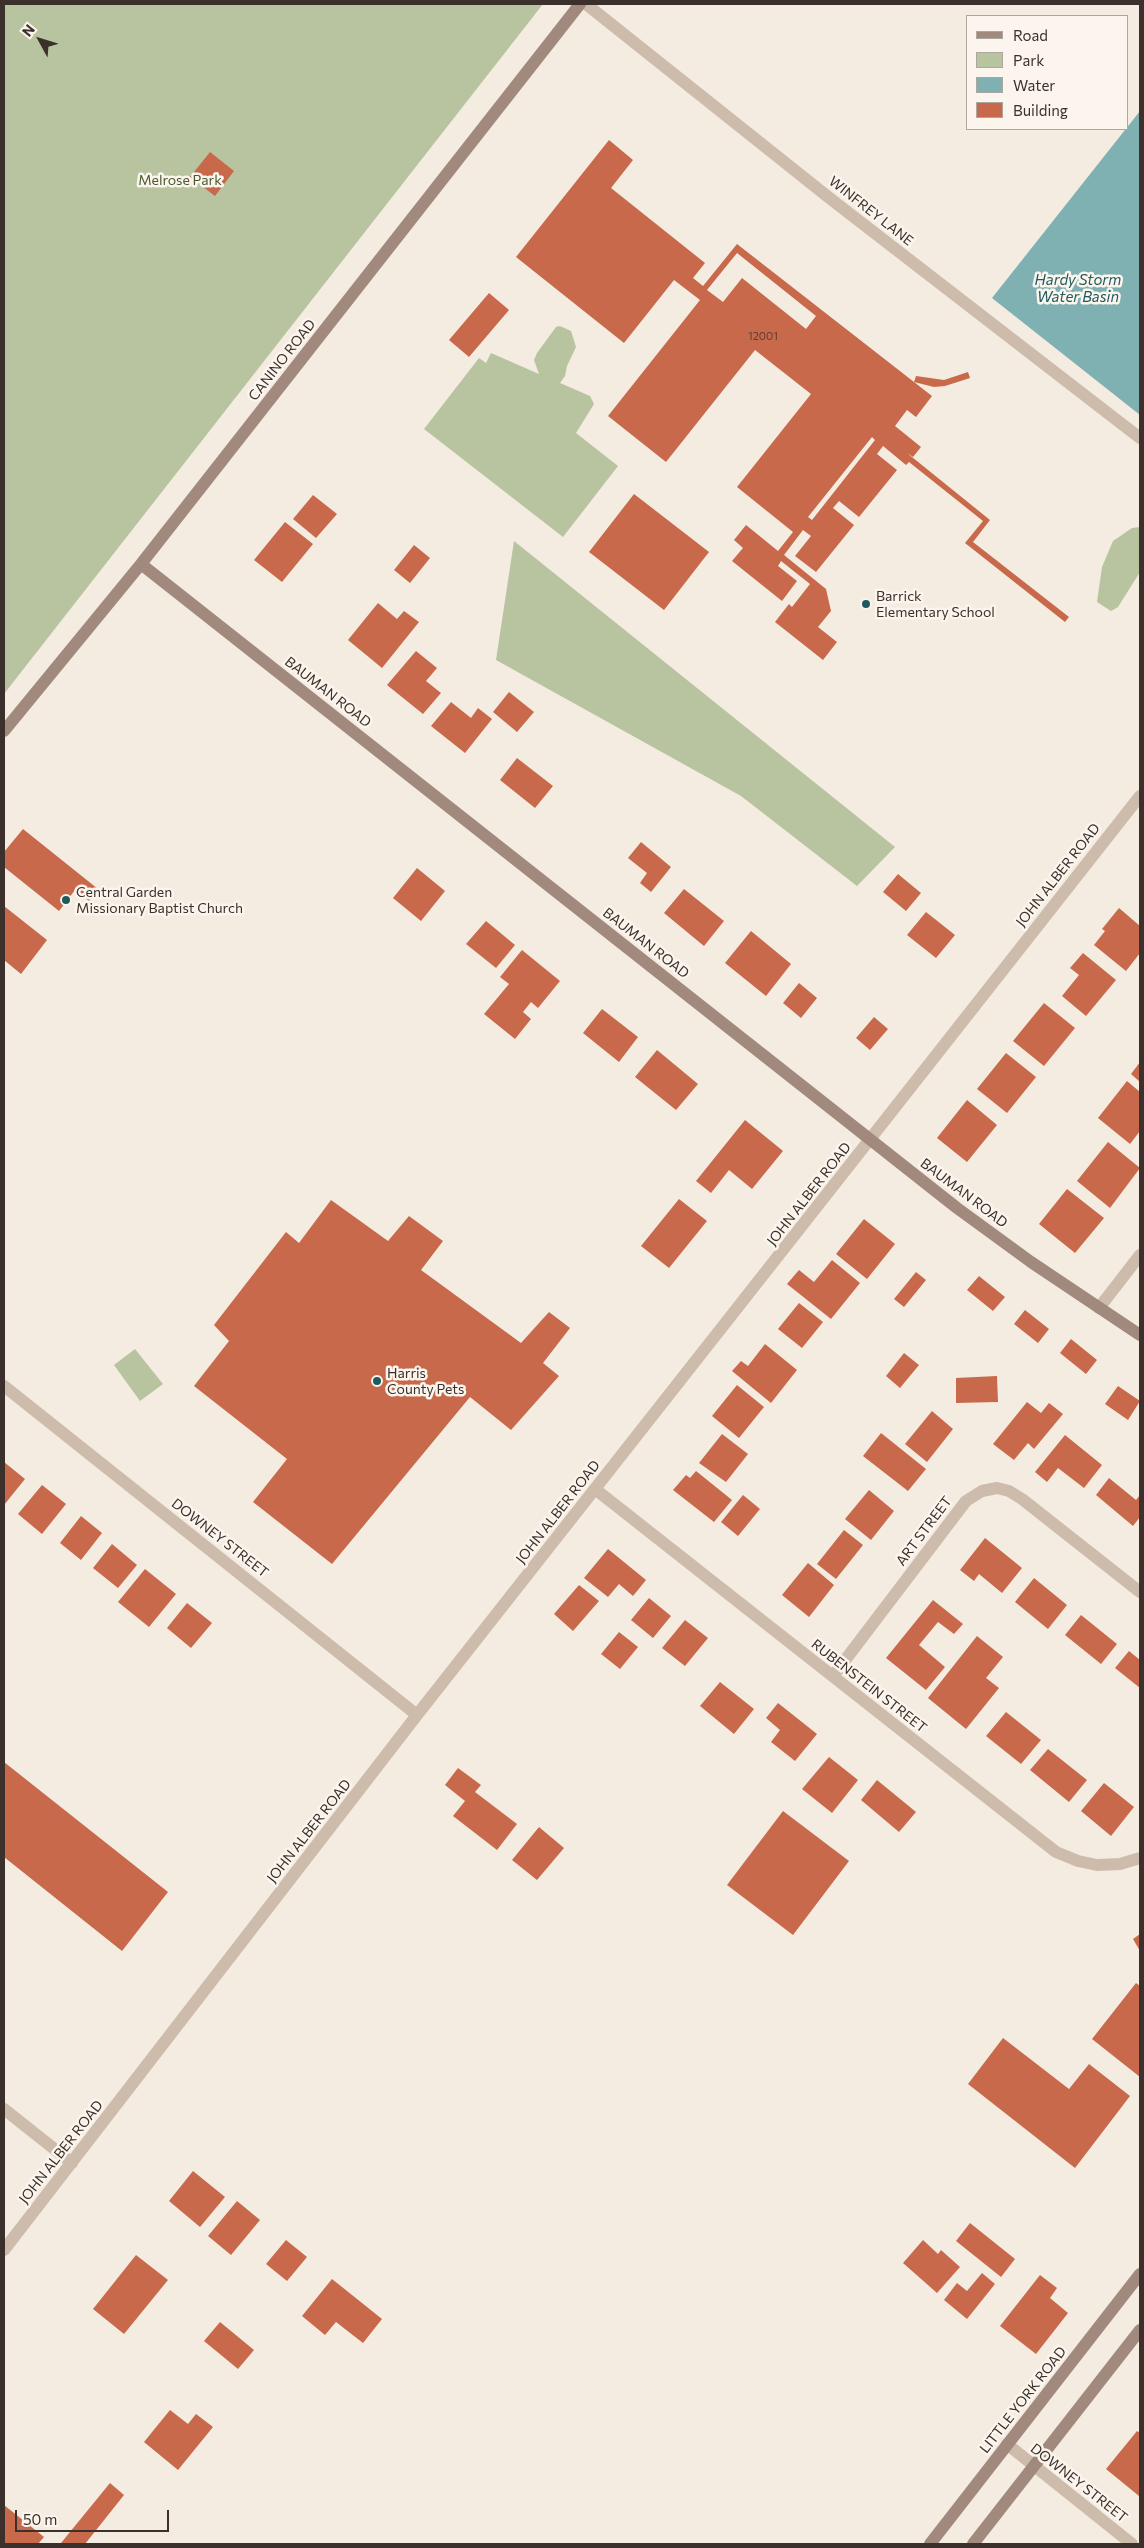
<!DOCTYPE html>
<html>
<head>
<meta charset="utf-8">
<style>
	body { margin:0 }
	#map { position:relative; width:1144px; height:2548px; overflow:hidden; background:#f4ebe1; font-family:Commissioner,sans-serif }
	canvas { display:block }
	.frame { position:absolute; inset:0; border:5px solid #3b302b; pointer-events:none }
	.legend { position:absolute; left:966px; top:15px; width:162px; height:115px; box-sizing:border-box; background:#fbf5ee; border:1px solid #aea6a0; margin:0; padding:6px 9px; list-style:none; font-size:15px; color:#3b302b }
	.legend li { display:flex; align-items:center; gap:10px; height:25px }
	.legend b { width:25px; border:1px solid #aea6a0 }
	.north { position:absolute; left:15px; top:15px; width:50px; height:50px; -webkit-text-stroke:4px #fbf5ee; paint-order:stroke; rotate:309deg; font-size:14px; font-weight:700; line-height:20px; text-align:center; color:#3b302b }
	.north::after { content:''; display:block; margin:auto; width:18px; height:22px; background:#3b302b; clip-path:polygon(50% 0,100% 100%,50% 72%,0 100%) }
	.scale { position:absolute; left:15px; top:2510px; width:154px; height:22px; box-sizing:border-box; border:2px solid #3b302b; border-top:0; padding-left:6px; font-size:15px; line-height:18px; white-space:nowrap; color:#3b302b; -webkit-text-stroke:4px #fbf5ee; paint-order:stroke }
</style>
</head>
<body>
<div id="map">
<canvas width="1144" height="2548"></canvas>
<div class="frame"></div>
<ul class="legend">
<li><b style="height:6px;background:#a18a7d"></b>Road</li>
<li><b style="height:14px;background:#b8c4a0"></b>Park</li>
<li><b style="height:14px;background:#7fb0b2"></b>Water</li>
<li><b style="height:14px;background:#c8694b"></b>Building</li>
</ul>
<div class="north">N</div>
<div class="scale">50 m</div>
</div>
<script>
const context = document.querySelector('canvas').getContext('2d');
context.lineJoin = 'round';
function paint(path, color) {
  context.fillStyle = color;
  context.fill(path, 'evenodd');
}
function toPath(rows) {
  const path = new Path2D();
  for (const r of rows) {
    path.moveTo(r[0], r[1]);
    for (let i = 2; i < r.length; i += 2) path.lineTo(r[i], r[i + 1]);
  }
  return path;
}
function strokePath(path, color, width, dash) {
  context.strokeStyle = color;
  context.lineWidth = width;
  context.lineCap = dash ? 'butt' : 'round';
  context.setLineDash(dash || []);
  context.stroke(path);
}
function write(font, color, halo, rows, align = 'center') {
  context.font = font + ' Commissioner,sans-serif';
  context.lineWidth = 5;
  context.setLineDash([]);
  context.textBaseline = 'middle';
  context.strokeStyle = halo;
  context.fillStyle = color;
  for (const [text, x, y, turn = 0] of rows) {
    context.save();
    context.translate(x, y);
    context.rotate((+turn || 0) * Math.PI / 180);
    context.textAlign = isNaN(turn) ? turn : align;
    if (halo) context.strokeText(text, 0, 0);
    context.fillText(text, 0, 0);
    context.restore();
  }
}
paint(toPath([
	[4,4,543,4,4,694],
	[560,326,571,331,576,347,567,366,565,376,560,383,590,396,594,404,576,433,618,466,563,537,424,429,479,358,486,363,491,353,539,374,534,360,537,353,556,327],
	[1140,527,1140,572,1118,607,1111,611,1097,602,1102,567,1113,541,1132,528],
	[514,541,895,847,857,886,741,796,496,660],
	[135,1349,163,1384,140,1401,114,1365]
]), '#b8c4a0');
paint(toPath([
	[1140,111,1140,415,992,298]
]), '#7fb0b2');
paint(toPath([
	[609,140,633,160,611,188,705,263,693,278,703,286,737,244,914,382,916,376,944,380,968,372,970,378,945,386,934,387,914,382,932,396,916,417,907,410,895,426,921,447,913,457,907,453,990,520,973,542,1069,617,1065,622,965,543,983,521,909,462,906,465,883,446,877,454,897,470,859,517,839,501,833,508,854,525,816,572,795,556,811,536,803,530,784,555,826,589,831,611,818,627,837,642,823,660,775,622,789,604,792,607,810,584,781,561,778,566,797,581,782,601,732,561,743,548,734,540,746,525,778,551,793,532,737,487,811,394,755,350,666,462,608,416,700,300,674,280,624,343,516,257],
	[737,253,816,316,806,329,742,278,723,302,707,290],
	[872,437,875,440,812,520,808,517],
	[210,152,234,171,215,196,190,177],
	[489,293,509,310,469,357,449,340],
	[634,494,709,552,664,610,589,552],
	[313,495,337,514,316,538,293,519],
	[285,522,313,544,282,582,254,560],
	[414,545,430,558,410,583,394,570],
	[378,603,397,619,404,611,419,622,382,668,348,640],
	[416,651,437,668,426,681,441,693,423,714,387,685],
	[509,692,534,712,517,732,493,712],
	[451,702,471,718,478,708,492,719,465,753,431,726],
	[517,758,553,786,535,808,500,780],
	[23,829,98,889,89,901,75,890,59,911,4,867,4,852],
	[641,842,671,867,651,892,640,883,647,873,628,858],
	[417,868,445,891,421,921,393,898],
	[898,874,921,893,906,911,883,892],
	[684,889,724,921,704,946,664,913],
	[4,906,47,940,21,974,4,960],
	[1119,908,1140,926,1140,953,1126,971,1094,945,1105,931,1102,929],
	[926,912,955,935,936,958,907,935],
	[486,921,515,945,496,968,466,944],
	[751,931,791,964,766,996,725,963],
	[522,950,560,981,538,1008,531,1002,523,1012,531,1019,515,1039,484,1014,509,984,500,977],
	[1083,953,1116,980,1086,1016,1062,996,1079,975,1070,968],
	[799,983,817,998,801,1018,783,1003],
	[1044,1003,1075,1028,1044,1066,1013,1041],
	[602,1009,638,1037,619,1062,583,1033],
	[874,1017,888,1029,870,1050,856,1038],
	[657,1050,698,1084,676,1110,635,1077],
	[1006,1053,1036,1077,1007,1113,977,1089],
	[1140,1062,1140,1082,1131,1074],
	[1127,1081,1140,1092,1140,1131,1130,1144,1098,1118],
	[967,1100,997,1125,967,1162,937,1138],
	[745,1120,783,1151,752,1189,729,1170,711,1193,696,1181],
	[1108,1142,1140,1168,1110,1208,1077,1181],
	[1067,1189,1104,1218,1075,1253,1039,1224],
	[679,1199,707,1221,669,1268,641,1246],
	[331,1200,388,1241,409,1216,443,1241,421,1270,521,1343,549,1312,570,1328,543,1363,559,1376,511,1430,470,1397,332,1564,253,1502,287,1459,194,1386,229,1341,214,1325,286,1232,299,1243],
	[864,1219,895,1244,867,1279,836,1254],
	[832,1260,860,1283,831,1319,787,1284,799,1270,814,1282],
	[916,1272,926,1280,904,1307,894,1299],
	[979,1276,1005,1297,993,1311,967,1290],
	[799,1303,823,1322,802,1348,778,1329],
	[1025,1310,1049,1329,1038,1343,1014,1324],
	[1071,1339,1097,1360,1086,1374,1060,1353],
	[765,1344,797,1370,771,1403,732,1371,741,1361,748,1366],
	[904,1353,919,1365,900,1388,886,1376],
	[997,1376,998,1402,956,1403,956,1378],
	[737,1385,764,1407,739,1438,712,1416],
	[1118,1386,1140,1401,1128,1420,1105,1404],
	[1027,1402,1041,1413,1049,1403,1063,1414,1034,1449,1028,1443,1014,1460,993,1444],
	[932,1411,953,1429,927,1462,905,1444],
	[881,1433,926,1469,908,1491,863,1456],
	[722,1434,748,1454,726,1482,699,1463],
	[1065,1435,1102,1465,1084,1488,1058,1468,1047,1482,1035,1472],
	[4,1462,25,1479,4,1505],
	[696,1471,732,1500,714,1522,673,1490,686,1475,690,1478],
	[1109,1478,1136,1500,1140,1495,1140,1517,1133,1526,1096,1495],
	[42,1485,66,1504,42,1534,18,1514],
	[869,1490,894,1511,871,1540,845,1519],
	[743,1495,760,1509,738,1536,721,1522],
	[81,1516,102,1533,81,1560,60,1543],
	[844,1530,863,1545,836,1579,817,1564],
	[985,1538,1022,1568,1002,1593,979,1574,974,1581,960,1570],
	[112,1544,137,1565,118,1588,93,1568],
	[608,1549,646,1580,633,1596,619,1584,608,1597,584,1578],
	[808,1563,834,1585,809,1617,782,1595],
	[145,1569,176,1594,149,1627,118,1602],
	[1034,1578,1067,1605,1048,1629,1015,1602],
	[579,1585,599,1601,573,1631,554,1614],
	[649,1598,671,1616,653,1638,631,1620],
	[933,1600,963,1624,954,1634,938,1622,919,1645,945,1667,926,1690,886,1658],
	[187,1603,212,1623,191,1648,167,1628],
	[1081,1615,1117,1644,1101,1664,1065,1635],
	[685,1620,708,1638,685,1666,662,1648],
	[619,1632,638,1647,620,1669,601,1654],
	[977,1636,1003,1657,986,1678,999,1688,966,1729,928,1698],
	[1129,1651,1140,1660,1140,1688,1115,1668],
	[720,1682,754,1709,734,1734,700,1706],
	[778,1703,817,1734,795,1761,771,1742,780,1730,766,1718],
	[1006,1712,1041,1740,1021,1764,986,1736],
	[1048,1749,1087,1780,1069,1802,1030,1770],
	[829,1757,858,1780,832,1813,802,1789],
	[4,1762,168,1892,122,1951,4,1857],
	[458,1768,481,1785,475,1792,517,1824,497,1850,453,1816,465,1801,445,1785],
	[877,1780,916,1812,899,1832,861,1800],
	[1104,1783,1134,1807,1111,1836,1081,1811],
	[783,1811,849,1861,793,1935,727,1885],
	[539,1827,564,1848,537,1880,512,1860],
	[1140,1934,1140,1951,1133,1939],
	[1136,1983,1140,1986,1140,2077,1092,2039],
	[1003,2038,1069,2089,1089,2064,1130,2096,1075,2168,968,2084],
	[193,2171,225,2197,200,2227,169,2201],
	[237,2201,260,2220,231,2255,208,2236],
	[970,2223,1015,2259,1001,2277,956,2241],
	[286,2240,307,2257,287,2281,266,2264],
	[923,2240,938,2254,941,2250,960,2267,937,2293,903,2263],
	[136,2255,168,2280,124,2334,93,2309],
	[982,2273,995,2284,967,2319,944,2300,957,2283,967,2291],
	[1040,2275,1057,2288,1050,2298,1068,2313,1036,2354,1000,2326],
	[332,2279,382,2319,363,2343,336,2322,325,2335,302,2316],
	[220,2322,254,2350,238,2369,204,2341],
	[170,2410,188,2424,196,2414,213,2427,178,2470,144,2442],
	[1137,2431,1140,2433,1139,2496,1106,2469],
	[110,2483,124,2495,85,2544,63,2544,61,2543],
	[4,2505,44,2537,38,2544,4,2544]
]), '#c8694b');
strokePath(toPath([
	[586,4,832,200,1140,438],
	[1099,1308,1140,1255],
	[4,1386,417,1715],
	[595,1489,1056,1852,1078,1861,1097,1865,1120,1864,1140,1858],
	[833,1676,966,1501,982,1491,997,1488,1009,1491,1022,1499,1140,1592],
	[4,2109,72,2163],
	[4,2250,417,1715,1140,796],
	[1007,2444,1132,2544]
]), '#cdbbac', 12);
strokePath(toPath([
	[141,564,957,1208,1031,1262,1140,1335],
	[4,731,141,564,580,4],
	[930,2544,1140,2274],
	[973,2544,1140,2330]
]), '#a18a7d', 12);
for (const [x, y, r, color] of [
	[866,604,5,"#1f5a5e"],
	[66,900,5,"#1f5a5e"],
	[377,1381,5,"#1f5a5e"]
]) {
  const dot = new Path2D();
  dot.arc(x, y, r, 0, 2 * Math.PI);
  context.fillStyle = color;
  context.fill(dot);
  strokePath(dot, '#fbf5ee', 2);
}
write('11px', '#5e3e33', null, [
	["12001",763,336]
]);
write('14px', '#4a5a2e', '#fbf5ee', [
	["Melrose Park",180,180]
]);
write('14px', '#3b302b', '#fbf5ee', [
	["WINFREY LANE",871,211,38],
	["CANINO ROAD",282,360,-52],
	["BAUMAN ROAD",328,692,38],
	["JOHN ALBER ROAD",1058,875,-52],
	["BAUMAN ROAD",646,943,38],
	["BAUMAN ROAD",964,1193,37],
	["JOHN ALBER ROAD",809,1194,-52],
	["JOHN ALBER ROAD",558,1512,-52],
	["ART STREET",924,1531,-53],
	["DOWNEY STREET",220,1538,38],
	["RUBENSTEIN STREET",869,1686,38],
	["JOHN ALBER ROAD",309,1831,-52],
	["JOHN ALBER ROAD",61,2152,-52],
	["LITTLE YORK ROAD",1023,2400,-52],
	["DOWNEY STREET",1079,2483,38]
]);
write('14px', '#3b302b', '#fbf5ee', [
	["Barrick",876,596],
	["Elementary School",876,612],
	["Central Garden",76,892],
	["Missionary Baptist Church",76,908],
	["Harris",387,1373],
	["County Pets",387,1389]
], 'left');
write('italic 15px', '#1f5a5e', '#fbf5ee', [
	["Hardy Storm",1078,280],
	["Water Basin",1078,297]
]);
</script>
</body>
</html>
